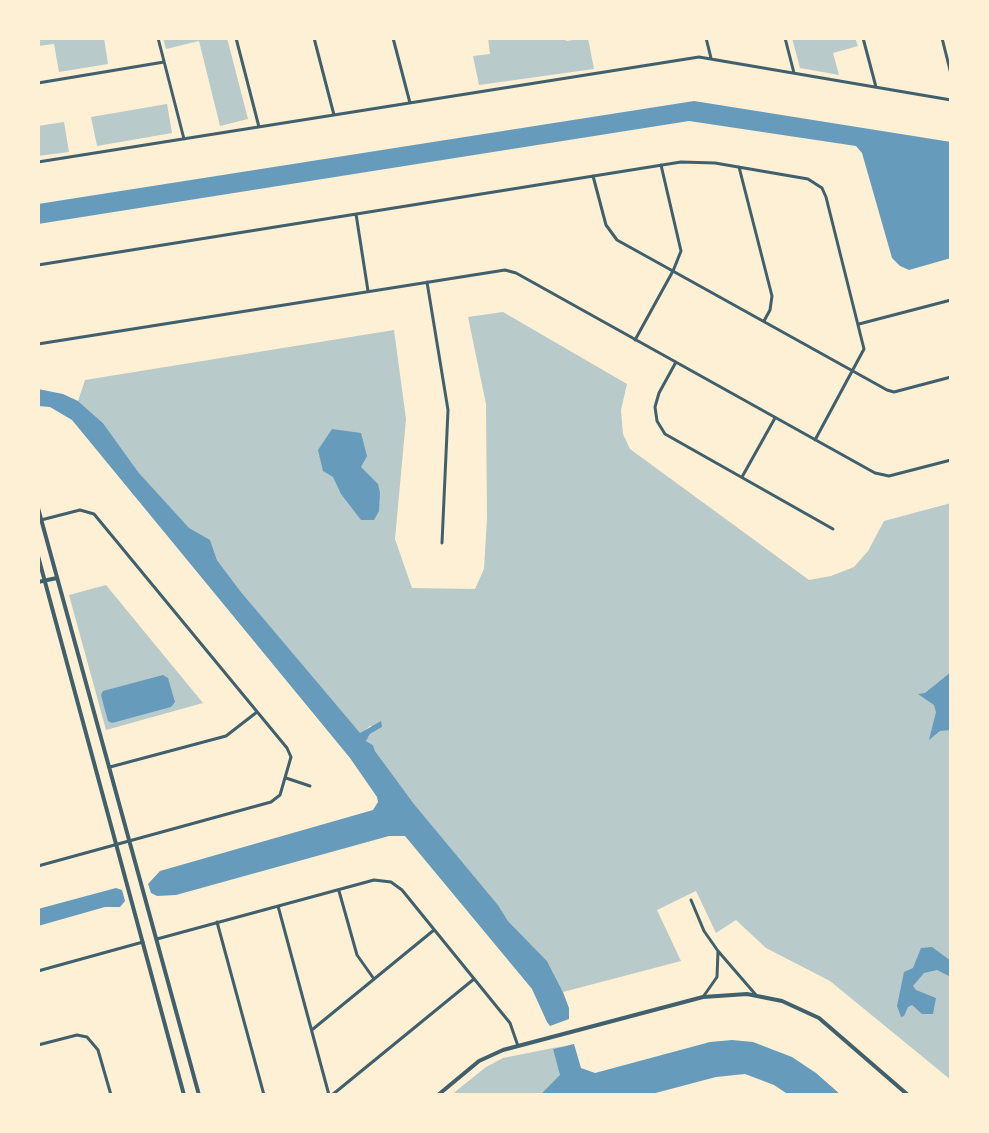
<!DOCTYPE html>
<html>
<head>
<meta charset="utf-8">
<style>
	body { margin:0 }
	#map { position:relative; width:989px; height:1133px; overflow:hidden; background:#fdf0d5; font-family:"Work Sans",sans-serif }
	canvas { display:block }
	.frame { position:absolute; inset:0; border:40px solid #fdf0d5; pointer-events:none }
</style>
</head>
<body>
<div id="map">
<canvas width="989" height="1133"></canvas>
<div class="frame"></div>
</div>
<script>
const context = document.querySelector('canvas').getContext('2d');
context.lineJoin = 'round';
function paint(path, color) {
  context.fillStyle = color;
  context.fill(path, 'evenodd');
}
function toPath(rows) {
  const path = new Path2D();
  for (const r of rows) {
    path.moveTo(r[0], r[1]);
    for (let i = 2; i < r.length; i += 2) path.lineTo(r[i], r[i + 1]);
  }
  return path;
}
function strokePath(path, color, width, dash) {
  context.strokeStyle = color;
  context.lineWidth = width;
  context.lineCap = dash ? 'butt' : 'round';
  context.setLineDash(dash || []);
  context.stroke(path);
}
paint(toPath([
	[38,38,104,38,108,64,59,72,54,44,38,46],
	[163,38,227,38,248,119,220,126,199,41,166,49],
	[488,38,565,38,566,41,588,38,594,69,479,85,473,56,490,54],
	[792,38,855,38,858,46,833,53,839,75,800,68],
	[167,104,172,133,97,146,91,117],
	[64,122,69,152,38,156,38,126],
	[503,312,627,384,621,410,623,434,630,449,809,580,831,576,854,567,868,551,884,521,951,503,951,1080,830,981,766,948,736,920,716,933,696,891,657,910,681,961,563,992,547,961,508,921,498,905,414,804,375,751,373,745,366,741,370,734,382,727,370,726,360,734,349,722,241,592,217,560,210,541,189,529,139,473,103,423,78,401,85,380,394,330,406,419,395,539,412,588,475,589,484,569,487,518,486,404,468,317],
	[106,585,203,703,106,730,69,595],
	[563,1046,553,1049,561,1075,540,1095,451,1095,486,1067,503,1058]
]), '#b9caca');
paint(toPath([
	[694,101,951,142,951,258,909,270,900,266,892,258,862,153,856,146,689,121,38,224,38,204],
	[38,389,63,394,78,401,103,423,139,473,189,528,210,540,217,560,241,592,360,733,381,721,382,727,370,734,366,741,373,745,375,751,414,804,498,905,508,921,547,961,563,992,569,1008,569,1019,550,1026,547,1022,532,989,405,836,389,836,176,895,157,896,151,893,148,884,160,871,373,810,378,802,377,797,350,758,72,420,50,407,38,406],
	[332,429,361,433,367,456,361,467,378,484,380,493,379,511,374,520,361,520,341,494,333,477,323,471,318,450],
	[951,672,951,730,940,731,929,740,936,712,934,705,918,694,925,693],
	[163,675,168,678,175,702,171,707,112,723,108,721,101,695,103,691],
	[116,888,122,890,125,901,120,907,105,907,38,926,38,909],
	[932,947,951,961,951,977,937,970,924,973,913,986,916,990,936,998,933,1014,922,1014,912,1005,908,1007,904,1016,901,1017,897,1006,904,972,913,968,921,948],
	[732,1040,753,1042,792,1057,816,1073,841,1095,789,1095,774,1085,745,1074,716,1077,648,1095,540,1095,560,1075,553,1049,574,1044,581,1068,595,1073,710,1042]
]), '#669bbc');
strokePath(toPath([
	[158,38,184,139],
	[236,38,259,127],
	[314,38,334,115],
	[393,38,410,103],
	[706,38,711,58],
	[785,38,794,73],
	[863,38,876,87],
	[942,38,951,74],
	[38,83,164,62],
	[38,162,699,57,951,100],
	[739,167,772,296,770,310,764,321],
	[593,176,606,225,617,240,887,390,894,392,951,377],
	[356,214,368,291],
	[38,265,681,162,715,163,808,179,822,188,826,197,864,349,815,440],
	[427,282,448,410,442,543],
	[859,324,951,300],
	[635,340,673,271,681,251,661,165],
	[38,344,505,270,516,273,875,473,889,476,951,460],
	[676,362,659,393,655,407,657,421,665,434,833,529],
	[742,477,775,418],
	[110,767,226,736,257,712],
	[286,778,310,786],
	[38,866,271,802,280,795,291,757,287,748,94,514,80,510,41,520],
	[339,891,357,955,374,979],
	[691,900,704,931,718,951,717,977,703,997],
	[278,906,329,1095],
	[217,922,264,1095],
	[157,939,374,880,391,882,402,890,510,1023,518,1046],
	[718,951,756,995],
	[38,971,143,942],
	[313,1029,434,930],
	[38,1045,77,1035,87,1037,98,1050,111,1095],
	[332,1095,474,979]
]), '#3f606c', 3);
strokePath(toPath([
	[38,508,199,1095],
	[38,556,184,1095],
	[38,582,57,578],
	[438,1095,479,1061,503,1050,703,997,747,994,782,1001,819,1018,908,1095]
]), '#3f606c', 4);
</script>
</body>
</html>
